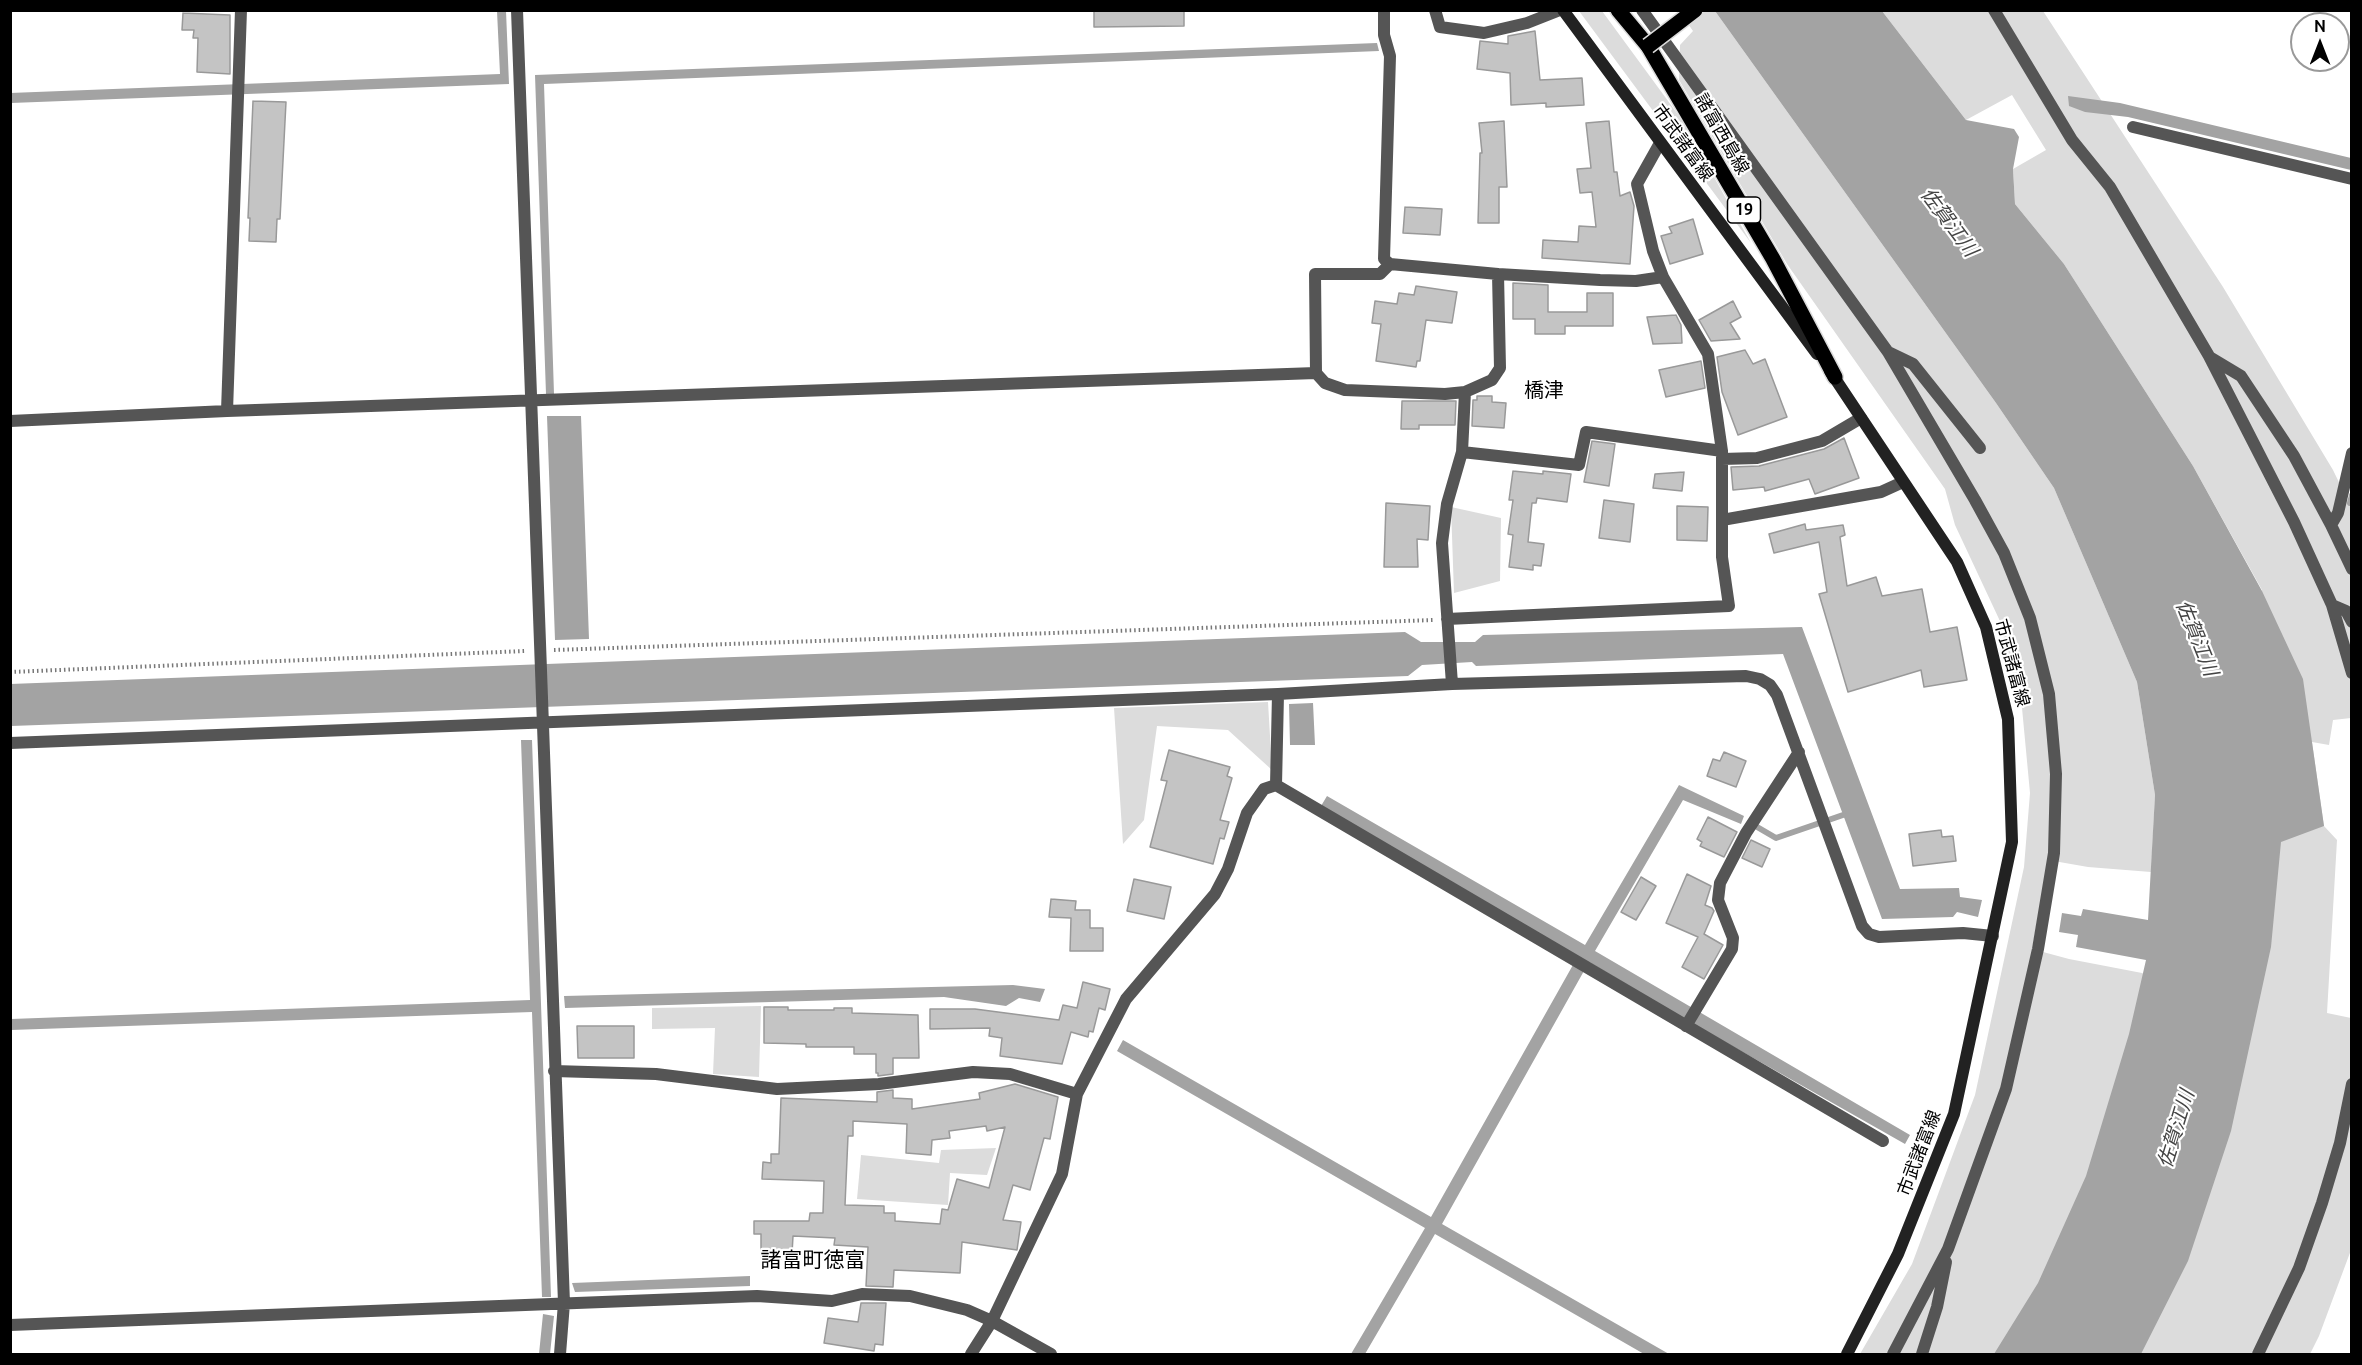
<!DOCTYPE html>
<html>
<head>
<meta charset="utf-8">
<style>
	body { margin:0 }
	#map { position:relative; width:2362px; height:1365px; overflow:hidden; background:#fff; font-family:Ubuntu,sans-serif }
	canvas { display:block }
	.frame { position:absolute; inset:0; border:12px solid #000; pointer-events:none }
	.north { position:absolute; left:2290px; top:12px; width:60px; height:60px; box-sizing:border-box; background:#fff; border:2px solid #999; border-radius:50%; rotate:0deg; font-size:16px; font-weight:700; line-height:24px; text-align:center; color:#000 }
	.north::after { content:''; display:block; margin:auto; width:21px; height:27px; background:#000; clip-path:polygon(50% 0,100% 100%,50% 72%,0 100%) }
</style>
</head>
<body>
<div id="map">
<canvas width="2362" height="1365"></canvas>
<div class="frame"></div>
<div class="north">N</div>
</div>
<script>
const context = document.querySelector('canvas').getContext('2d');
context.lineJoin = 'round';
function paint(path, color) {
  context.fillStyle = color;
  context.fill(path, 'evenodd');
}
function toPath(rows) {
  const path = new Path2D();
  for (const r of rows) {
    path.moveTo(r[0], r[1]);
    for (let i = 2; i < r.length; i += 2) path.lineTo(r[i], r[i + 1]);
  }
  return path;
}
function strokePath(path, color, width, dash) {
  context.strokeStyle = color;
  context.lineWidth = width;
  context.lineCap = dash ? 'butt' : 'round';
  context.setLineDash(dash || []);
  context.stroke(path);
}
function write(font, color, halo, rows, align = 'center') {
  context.font = font + ' Ubuntu,"Noto Sans JP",sans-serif';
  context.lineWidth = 4.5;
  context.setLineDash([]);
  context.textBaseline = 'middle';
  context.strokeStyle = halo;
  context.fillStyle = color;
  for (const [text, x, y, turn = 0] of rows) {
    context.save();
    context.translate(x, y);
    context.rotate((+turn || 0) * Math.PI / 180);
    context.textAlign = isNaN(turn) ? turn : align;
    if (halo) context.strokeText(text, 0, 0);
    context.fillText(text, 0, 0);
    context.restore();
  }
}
paint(toPath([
	[1579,11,1602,11,1682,120,1751,243],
	[1679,11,1715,11,1996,403,2054,488,2137,682,2155,795,2151,872,2088,867,2048,860,2032,949,2069,959,2142,973,2164,984,2031,1354,1860,1354,1912,1264,1975,1095,2024,867,2030,793,2022,708,1999,619,1955,525,1945,489,1787,264,1679,80,1680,45,1693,31],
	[1882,11,2043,11,2223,287,2333,470,2351,507,2351,718,2333,720,2329,745,2312,742,2324,826,2337,840,2327,1013,2351,1018,2351,1250,2319,1336,2310,1354,2117,1354,2262,590,2193,466,2064,264,2015,204,2013,169,2046,150,2012,95,1966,120],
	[1451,507,1501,518,1500,581,1454,593],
	[1268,702,1272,770,1228,730,1157,726,1144,820,1123,844,1114,708],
	[761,1006,759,1077,713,1074,715,1028,652,1029,652,1008],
	[996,1148,987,1175,950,1173,948,1205,857,1199,861,1155,939,1163,941,1150]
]), '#dcdcdc');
paint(toPath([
	[497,11,506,11,509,84,11,103,10,93,500,74],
	[1715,11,1882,11,1966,120,2014,129,2019,137,2013,169,2015,204,2064,264,2193,466,2262,591,2303,679,2324,826,2281,842,2271,947,2231,1131,2188,1261,2141,1354,1994,1354,2038,1283,2086,1176,2129,1034,2146,960,2076,947,2078,935,2059,932,2062,913,2081,916,2083,909,2148,920,2155,795,2137,682,2054,488,1996,403],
	[1377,43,1379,51,544,84,554,394,546,394,535,75],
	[2068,96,2120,103,2351,158,2351,170,2128,117,2085,112,2069,106],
	[547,416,581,416,589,639,555,640],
	[1802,627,1900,889,1959,888,1960,897,1982,900,1978,917,1957,912,1953,917,1882,919,1783,654,1476,666,1472,662,1422,665,1408,676,11,726,10,684,1405,632,1421,642,1475,642,1483,635],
	[1313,703,1315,745,1290,745,1289,704],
	[521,740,532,740,551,1297,542,1297,532,1012,11,1030,11,1019,530,1000],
	[1679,785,1744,816,1741,824,1683,800,1595,951,1910,1135,1905,1144,1688,1021,1589,962,1442,1224,1669,1354,1644,1354,1435,1234,1365,1354,1351,1354,1425,1228,1117,1051,1123,1040,1431,1217,1578,956,1321,806,1327,796,1585,945],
	[1013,985,1045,989,1040,1002,1019,998,1006,1006,944,997,565,1008,564,996],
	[750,1276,750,1286,575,1292,572,1283],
	[543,1314,554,1316,550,1354,539,1354]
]), '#a3a3a3');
strokePath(toPath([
	[2350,503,2352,495],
	[1752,824,1776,838,1843,815]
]), '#a3a3a3', 6);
const building = toPath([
	[1094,10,1184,10,1184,26,1094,27,1094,10],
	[183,13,230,15,230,74,197,72,198,38,193,38,194,30,182,30,183,13],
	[1535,31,1540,80,1582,78,1584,105,1546,107,1546,103,1511,105,1510,73,1477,69,1480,41,1508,44,1508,36,1535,31],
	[253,101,286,102,280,219,277,219,276,242,249,241,250,218,248,218,253,101],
	[1504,121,1507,187,1499,187,1499,223,1478,223,1480,153,1482,153,1479,123,1504,121],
	[1609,121,1614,172,1617,172,1620,196,1630,192,1634,206,1630,264,1542,258,1543,240,1578,242,1579,226,1596,227,1592,192,1580,193,1577,169,1591,168,1586,123,1609,121],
	[1405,207,1442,209,1440,235,1403,233,1405,207],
	[1693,219,1703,254,1670,264,1661,236,1672,233,1669,227,1693,219],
	[1513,283,1548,285,1548,312,1587,312,1587,293,1613,293,1613,326,1565,326,1565,334,1535,334,1535,319,1513,319,1513,283],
	[1416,286,1457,292,1452,323,1426,320,1420,361,1417,361,1416,367,1376,361,1381,324,1372,323,1375,301,1397,304,1399,293,1414,295,1416,286],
	[1733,301,1741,317,1730,323,1740,339,1711,341,1699,320,1733,301],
	[1676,315,1681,325,1682,343,1653,344,1647,317,1676,315],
	[1745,350,1753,364,1765,359,1787,417,1738,435,1722,392,1717,357,1745,350],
	[1701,361,1705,388,1666,397,1659,370,1701,361],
	[1477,396,1492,396,1492,402,1506,403,1504,428,1472,426,1473,400,1477,400,1477,396],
	[1402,401,1456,401,1455,425,1419,425,1419,429,1401,429,1402,401],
	[1844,438,1859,478,1815,494,1809,479,1765,491,1764,487,1733,490,1731,467,1759,466,1824,449,1844,438],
	[1592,441,1615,444,1609,486,1584,482,1592,441],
	[1513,471,1543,474,1543,471,1571,474,1567,502,1537,498,1536,503,1532,503,1528,542,1544,544,1541,566,1533,565,1533,570,1509,567,1513,535,1508,534,1513,500,1509,500,1513,471],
	[1684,472,1682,491,1653,488,1655,474,1684,472],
	[1604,500,1634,504,1630,542,1599,538,1604,500],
	[1386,503,1430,506,1428,540,1417,539,1418,567,1384,567,1386,503],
	[1677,506,1708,507,1707,541,1677,540,1677,506],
	[1805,524,1806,530,1843,525,1845,535,1840,537,1847,586,1876,577,1882,596,1922,589,1930,632,1957,627,1967,680,1924,687,1921,670,1848,692,1819,594,1827,592,1819,542,1774,553,1769,534,1805,524],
	[1169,750,1230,767,1227,776,1232,778,1220,820,1229,822,1224,839,1220,838,1213,864,1150,847,1167,781,1161,780,1169,750],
	[1724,752,1746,761,1736,787,1707,776,1713,759,1720,761,1724,752],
	[1708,817,1737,832,1724,857,1700,846,1702,842,1697,839,1708,817],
	[1941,830,1942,837,1953,836,1956,861,1913,866,1909,834,1941,830],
	[1751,840,1770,849,1762,867,1742,858,1751,840],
	[1687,874,1711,886,1705,905,1712,908,1714,911,1704,934,1723,945,1704,979,1682,967,1698,937,1666,923,1687,874],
	[1641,877,1656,886,1636,920,1621,912,1641,877],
	[1134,879,1171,887,1164,919,1127,911,1134,879],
	[1051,899,1076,901,1075,910,1090,910,1090,928,1103,928,1103,951,1070,951,1071,918,1049,917,1051,899],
	[1083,982,1110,989,1105,1010,1099,1008,1093,1032,1089,1031,1088,1037,1071,1032,1062,1064,1000,1056,1002,1038,989,1036,990,1028,930,1029,930,1009,975,1009,1059,1020,1063,1005,1077,1008,1083,982],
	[764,1007,788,1007,788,1010,834,1010,834,1008,852,1008,852,1013,918,1015,919,1058,893,1058,893,1074,878,1076,878,1073,876,1073,876,1054,854,1054,854,1047,806,1047,806,1044,764,1043,764,1007],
	[577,1026,634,1026,634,1058,578,1058,577,1026],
	[1015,1084,1058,1097,1050,1139,1044,1138,1030,1190,1013,1185,1003,1220,1021,1222,1017,1250,962,1242,960,1273,894,1270,893,1287,866,1286,868,1247,834,1245,835,1238,793,1236,792,1254,781,1254,781,1259,761,1259,761,1234,754,1234,754,1221,809,1221,810,1213,823,1213,824,1181,762,1179,763,1162,771,1163,771,1154,779,1154,781,1098,877,1102,877,1092,893,1090,893,1098,912,1099,912,1109,980,1099,979,1093,1015,1084],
	[853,1121,907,1124,906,1153,931,1155,932,1140,950,1138,949,1131,986,1126,987,1131,1005,1127,989,1188,957,1179,948,1210,942,1209,940,1224,895,1221,895,1213,884,1213,884,1206,845,1205,848,1136,853,1136,853,1121],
	[861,1303,886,1303,883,1345,875,1344,874,1351,824,1343,828,1318,858,1322,861,1303]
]);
paint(building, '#c4c4c4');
strokePath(building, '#999', 1.5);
const primary = toPath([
	[1618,10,1648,46,1773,259,1835,377]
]);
strokePath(primary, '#dbdbdb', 18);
strokePath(toPath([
	[554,650,1434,620],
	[10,672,525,651]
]), '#777', 4, [1.5, 3]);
strokePath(toPath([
	[1642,10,1888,352,1975,500,2004,553,2030,618,2049,694,2056,774,2054,853,2038,949,2006,1089,1948,1249,1893,1354],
	[1888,352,1913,364,1980,448],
	[1922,1354,1937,1307,1946,1262]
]), '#555', 12);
strokePath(toPath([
	[517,10,564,1303,560,1354],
	[1384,10,1384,35,1390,56,1384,259,1390,264],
	[1435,10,1440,27,1484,33,1527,23,1560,10],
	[1994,10,2072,140,2110,187,2209,356,2294,522,2332,605,2352,673],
	[2133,127,2352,179],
	[1498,274,1390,264,1380,274,1315,274,1316,373,1325,383,1345,390,1445,394,1465,392,1492,380,1500,368,1498,274,1600,280,1636,281,1663,277,1653,251,1637,184,1660,143],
	[2211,358,2241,376,2294,456,2331,525],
	[227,411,241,10],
	[10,421,227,411,1316,373],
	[1462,452,1579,465,1586,432,1722,451],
	[2352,453,2338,513,2331,525,2352,569],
	[1722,459,1757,458,1822,441,1861,418],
	[1722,520,1881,492,1903,482],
	[2332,605,2346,611,2352,622],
	[1447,619,1729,606,1722,557,1722,451,1708,354,1663,277],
	[1452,684,1442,543,1447,504,1462,452,1465,392],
	[10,743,1278,694,1452,684,1746,676,1760,679,1770,685,1777,695,1862,926,1869,934,1879,937,1963,933,1993,936],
	[1276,785,1278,694],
	[1686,1026,1732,949,1733,938,1718,900,1720,883,1746,833,1799,752],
	[554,1071,656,1074,777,1089,879,1084,973,1072,1010,1074,1077,1094],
	[10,1325,757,1296,832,1301,862,1294,910,1296,967,1310,992,1321,1051,1354],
	[971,1354,992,1321,1062,1174,1077,1094,1126,999,1215,894,1228,869,1247,813,1264,789,1276,785,1883,1141],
	[2258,1354,2299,1268,2322,1203,2340,1143,2352,1084]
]), '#555', 12);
strokePath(toPath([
	[1563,10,1817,354],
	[1830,371,1957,562,1986,627,2008,719,2012,842,1954,1114,1898,1254,1847,1354]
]), '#222', 12);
strokePath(primary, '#000', 15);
const primaryBridge = toPath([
	[1648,46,1695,10]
]);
strokePath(primaryBridge, '#dbdbdb', 18, []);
strokePath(primaryBridge, '#000', 15);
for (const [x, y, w] of [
	[1744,210,33]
]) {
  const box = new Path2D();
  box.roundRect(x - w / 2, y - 13, w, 26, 4.5);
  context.fillStyle = '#fff';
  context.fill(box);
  strokePath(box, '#000', 1.5);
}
write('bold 16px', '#000', null, [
	["19",1744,210]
]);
write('18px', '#000', '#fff', [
	["諸富西島線",1722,134,60],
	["市武諸富線",1683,143,54],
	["市武諸富線",2012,663,75],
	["市武諸富線",1919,1153,-69]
]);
write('italic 20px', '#444', '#fff', [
	["佐賀江川",1949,222,53],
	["佐賀江川",2197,638,68],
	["佐賀江川",2176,1129,-73]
]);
write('20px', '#000', '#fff', [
	["橋津",1544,390]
]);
write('21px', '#000', '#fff', [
	["諸富町徳富",813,1260]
]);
</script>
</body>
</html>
